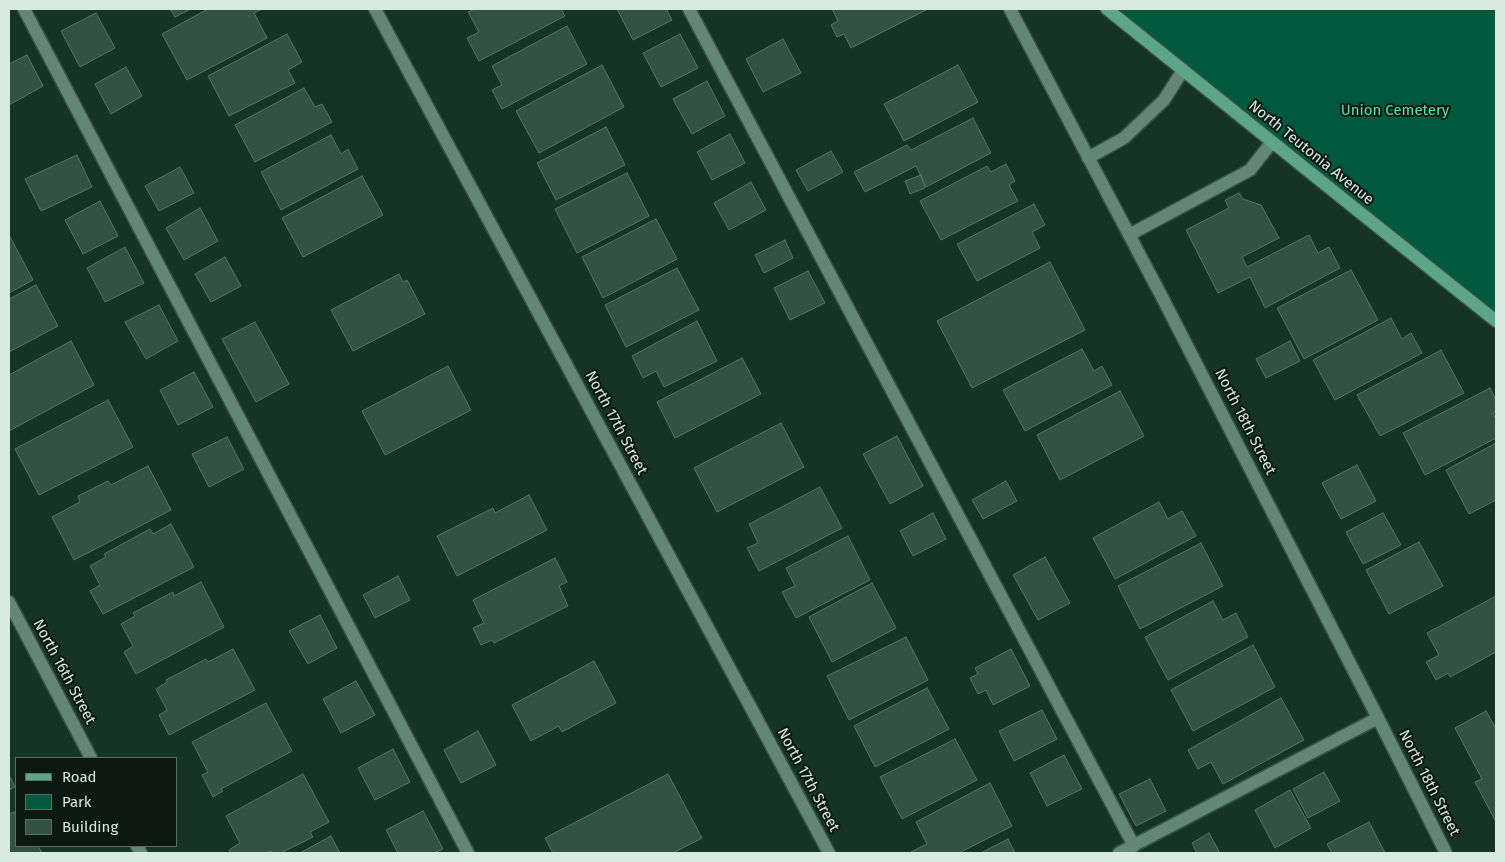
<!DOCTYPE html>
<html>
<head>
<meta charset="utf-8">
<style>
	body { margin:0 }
	#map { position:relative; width:1505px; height:862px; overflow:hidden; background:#153427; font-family:"Fira Sans",sans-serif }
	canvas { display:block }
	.frame { position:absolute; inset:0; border:10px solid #d7e9e0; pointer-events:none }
	.legend { position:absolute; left:15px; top:757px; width:162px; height:90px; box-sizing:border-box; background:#0c1913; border:1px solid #5d6c65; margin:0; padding:6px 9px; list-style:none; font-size:15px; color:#d7e9e0 }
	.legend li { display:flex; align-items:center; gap:10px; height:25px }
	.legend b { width:25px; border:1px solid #5d6c65 }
</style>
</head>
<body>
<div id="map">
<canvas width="1505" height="862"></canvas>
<div class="frame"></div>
<ul class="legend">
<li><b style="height:6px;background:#5ca586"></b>Road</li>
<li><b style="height:14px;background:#00593e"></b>Park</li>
<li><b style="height:14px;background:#335244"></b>Building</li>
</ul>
</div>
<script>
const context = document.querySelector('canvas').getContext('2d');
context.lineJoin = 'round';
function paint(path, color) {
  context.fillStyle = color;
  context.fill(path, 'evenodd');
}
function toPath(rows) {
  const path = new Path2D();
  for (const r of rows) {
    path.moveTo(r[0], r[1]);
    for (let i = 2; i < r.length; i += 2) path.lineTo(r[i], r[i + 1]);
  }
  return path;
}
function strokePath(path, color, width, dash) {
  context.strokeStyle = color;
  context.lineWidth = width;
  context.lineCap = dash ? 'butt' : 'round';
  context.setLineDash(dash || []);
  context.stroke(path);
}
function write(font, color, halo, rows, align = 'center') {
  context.font = font + ' "Fira Sans",sans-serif';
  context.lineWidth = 4;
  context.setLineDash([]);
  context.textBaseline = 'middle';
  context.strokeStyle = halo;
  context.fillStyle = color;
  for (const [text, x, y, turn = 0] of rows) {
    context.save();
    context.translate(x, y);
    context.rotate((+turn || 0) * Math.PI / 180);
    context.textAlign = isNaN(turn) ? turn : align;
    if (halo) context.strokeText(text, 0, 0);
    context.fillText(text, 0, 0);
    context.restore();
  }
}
paint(toPath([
	[1107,9,1496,9,1496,321]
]), '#00593e');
const building = toPath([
	[170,9,191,9,175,17,170,9],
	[208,9,262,9,254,13,267,38,187,80,162,34,208,9],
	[475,9,561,9,565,16,479,61,467,38,479,32,468,12,475,9],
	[617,9,666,9,672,20,633,40,617,9],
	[832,9,928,9,851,48,844,34,837,37,831,25,838,21,832,9],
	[96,13,115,48,80,67,61,31,96,13],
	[567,26,587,64,502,109,492,90,502,85,492,66,567,26],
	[287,34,302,62,288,70,295,83,229,116,208,76,287,34],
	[680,34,698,68,661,87,643,53,680,34],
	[783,39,801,73,763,92,746,59,783,39],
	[27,55,43,86,9,105,9,64,27,55],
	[602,65,624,107,539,153,516,111,602,65],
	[958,65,978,102,904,141,884,104,958,65],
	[126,67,142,96,111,114,95,84,126,67],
	[707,81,725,116,692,134,673,99,707,81],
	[304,88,315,107,322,104,332,122,255,162,235,125,304,88],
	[973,118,991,153,926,187,916,166,865,192,854,172,907,145,911,150,973,118],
	[606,127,625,165,556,200,537,163,606,127],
	[730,134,745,163,712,180,697,152,730,134],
	[331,135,341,154,348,149,358,169,281,210,261,172,331,135],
	[831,151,843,172,808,191,796,170,831,151],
	[77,155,92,187,41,211,25,179,77,155],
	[1006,164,1015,181,1009,185,1018,201,941,240,920,201,987,166,991,172,1006,164],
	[180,167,194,193,159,211,145,186,180,167],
	[627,173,649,216,577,253,555,209,627,173],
	[921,175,925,188,910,194,905,181,921,175],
	[362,176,383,215,303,257,282,218,362,176],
	[751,182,766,210,729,230,714,203,751,182],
	[1239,193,1243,199,1261,205,1279,238,1242,257,1247,267,1309,235,1318,253,1329,247,1340,268,1265,308,1250,277,1218,293,1186,230,1229,208,1225,200,1239,193],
	[100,201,118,236,83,254,65,220,100,201],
	[1034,204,1045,225,1032,232,1040,248,977,281,957,244,1034,204],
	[200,208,218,241,184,260,166,228,200,208],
	[656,219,677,259,603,298,582,257,656,219],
	[9,235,33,280,9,293,9,235],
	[785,240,793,258,764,273,755,255,785,240],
	[125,247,144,283,105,302,87,268,125,247],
	[225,257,241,286,211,302,195,274,225,257],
	[1050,262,1085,330,972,388,937,321,1050,262],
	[677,268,699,310,626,347,605,305,677,268],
	[1351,270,1378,320,1304,359,1277,308,1351,270],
	[808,271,825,303,790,320,774,288,808,271],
	[399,274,403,282,407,280,425,314,353,351,331,310,399,274],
	[36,285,58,326,9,352,9,299,36,285],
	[159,305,178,341,146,359,125,322,159,305],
	[1391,318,1402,339,1411,333,1422,353,1335,400,1313,360,1391,318],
	[697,321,717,361,664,387,656,371,643,378,632,356,697,321],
	[255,322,289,384,256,402,222,339,255,322],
	[71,341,94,385,9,431,9,375,71,341],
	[1290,341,1300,361,1266,378,1256,359,1290,341],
	[1082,349,1094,371,1102,366,1112,385,1025,431,1003,390,1082,349],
	[1441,350,1464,393,1380,436,1357,395,1441,350],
	[742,358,761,394,675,438,657,402,742,358],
	[448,366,471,410,385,455,362,411,448,366],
	[194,372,213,407,178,425,160,390,194,372],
	[1490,388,1496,400,1496,411,1493,413,1496,420,1496,438,1425,475,1403,433,1490,388],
	[1120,391,1144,436,1060,480,1037,435,1120,391],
	[108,400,133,447,39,495,15,449,108,400],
	[781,423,804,467,717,512,694,468,781,423],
	[897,436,923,486,890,504,863,454,897,436],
	[227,437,244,469,209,487,192,454,227,437],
	[1496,443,1496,500,1469,514,1446,470,1496,443],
	[1357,465,1376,501,1341,519,1322,483,1357,465],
	[148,466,171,510,74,560,52,517,80,502,78,496,108,481,111,485,148,466],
	[1006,481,1017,501,983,519,972,500,1006,481],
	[820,487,842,528,759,571,747,548,758,543,749,524,820,487],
	[529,495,547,530,457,576,437,536,493,508,495,513,529,495],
	[1159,502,1168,519,1182,511,1196,536,1115,579,1093,538,1159,502],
	[933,513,946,539,913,556,900,531,933,513],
	[1383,513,1401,545,1363,564,1346,532,1383,513],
	[171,524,194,567,103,614,90,591,100,585,90,566,106,557,104,554,150,529,153,534,171,524],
	[848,536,870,580,796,618,782,592,795,586,786,568,848,536],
	[1419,542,1443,586,1389,614,1366,570,1419,542],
	[1201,543,1223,586,1140,629,1118,586,1201,543],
	[1045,557,1070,603,1038,620,1013,575,1045,557],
	[555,558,567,582,559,586,568,606,494,643,492,640,481,645,473,628,484,623,473,600,555,558],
	[398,576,410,600,375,618,363,595,398,576],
	[201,582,224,627,136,674,124,652,133,646,121,624,135,616,133,613,173,592,174,596,201,582],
	[872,583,896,628,832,662,809,617,872,583],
	[1496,596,1496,652,1450,677,1448,673,1436,680,1426,662,1439,655,1427,633,1496,596],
	[1213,601,1223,620,1236,613,1248,637,1168,680,1145,637,1213,601],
	[320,615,337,648,308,664,289,631,320,615],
	[906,637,928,680,849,720,827,676,906,637],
	[1253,645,1275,687,1193,731,1171,690,1253,645],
	[233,649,255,690,169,735,159,715,167,710,156,689,167,682,166,680,206,659,208,662,233,649],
	[1011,649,1030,686,993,705,986,690,978,694,970,678,978,674,975,668,1011,649],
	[594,661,616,703,562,732,559,726,531,741,512,705,594,661],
	[356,681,375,715,341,733,323,699,356,681],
	[927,688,949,729,875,767,854,726,927,688],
	[1281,698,1304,740,1223,784,1211,762,1198,769,1188,750,1281,698],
	[266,703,292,751,221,789,223,791,213,797,202,775,208,772,192,742,266,703],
	[1042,710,1057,739,1014,761,999,731,1042,710],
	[1486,711,1496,729,1496,822,1475,782,1482,779,1455,728,1486,711],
	[478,731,496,765,461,783,444,750,478,731],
	[955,739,977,780,902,819,880,777,955,739],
	[393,749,410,782,375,800,358,768,393,749],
	[1064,755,1082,789,1047,806,1030,773,1064,755],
	[1324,772,1340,801,1308,818,1293,789,1324,772],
	[303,774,329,822,310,832,313,837,281,853,272,853,271,851,266,853,231,853,229,850,240,843,226,816,303,774],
	[668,774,702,838,673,853,553,853,545,838,668,774],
	[9,775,15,787,9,790,9,775],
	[1150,779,1166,811,1136,826,1119,794,1150,779],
	[990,783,1012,826,959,853,912,853,911,852,927,844,916,822,990,783],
	[1290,790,1311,828,1275,848,1255,810,1290,790],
	[423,811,443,849,434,853,398,853,386,830,423,811],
	[14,812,16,816,16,846,38,846,42,853,9,853,9,814,14,812],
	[1369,822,1385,853,1332,853,1327,844,1369,822],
	[1209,833,1220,853,1197,853,1192,843,1209,833],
	[331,836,340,853,300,853,331,836],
	[1008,839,1015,853,981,853,1008,839]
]);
paint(building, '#335244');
strokePath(building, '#557666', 1);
const minor = toPath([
	[24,9,468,853],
	[375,9,829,853],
	[689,9,1134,846],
	[1010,9,1163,299,1378,718,1446,853],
	[1088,158,1124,138,1164,100,1183,70],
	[1129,235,1250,170,1272,142],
	[9,602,91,758],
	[137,846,141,853],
	[1119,853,1378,718]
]);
const major = toPath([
	[1107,9,1352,206,1496,321]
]);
strokePath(minor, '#385146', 15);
strokePath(major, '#385146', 15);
strokePath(minor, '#648676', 12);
strokePath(major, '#5ca586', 12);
write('15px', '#53e4ad', '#0c1913', [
	["Union Cemetery",1395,111]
]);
write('15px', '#d7e9e0', '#0c1913', [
	["North Teutonia Avenue",1311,153,39],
	["North 18th Street",1245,422,63],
	["North 17th Street",616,423,62],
	["North 16th Street",64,672,62],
	["North 17th Street",808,780,62],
	["North 18th Street",1429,783,63]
]);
</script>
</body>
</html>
